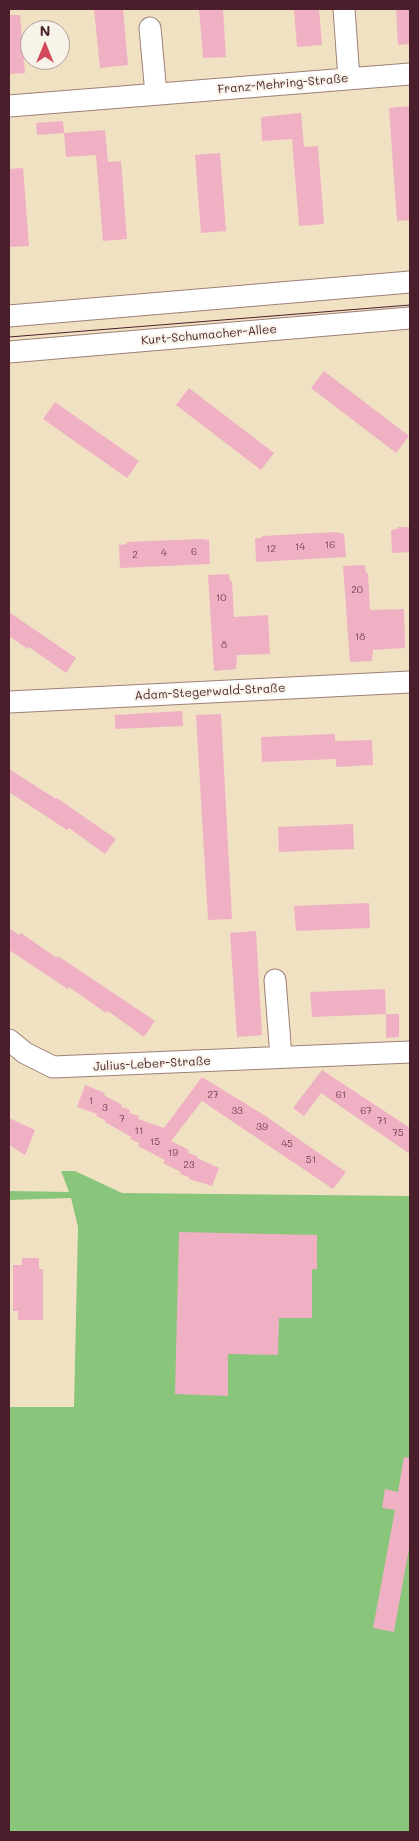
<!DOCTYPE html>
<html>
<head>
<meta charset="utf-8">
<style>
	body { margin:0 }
	#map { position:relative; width:419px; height:1841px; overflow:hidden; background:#f0e1c3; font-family:Mali,sans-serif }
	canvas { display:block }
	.frame { position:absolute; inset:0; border:10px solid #4a1f2b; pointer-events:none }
	.north { position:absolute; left:20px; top:20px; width:50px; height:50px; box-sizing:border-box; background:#f7f3e8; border:1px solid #b29e9c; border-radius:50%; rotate:0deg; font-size:14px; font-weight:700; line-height:20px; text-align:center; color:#4a1f2b }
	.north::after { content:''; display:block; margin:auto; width:18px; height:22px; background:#d1495b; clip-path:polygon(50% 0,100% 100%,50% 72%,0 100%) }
</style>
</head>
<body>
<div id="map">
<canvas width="419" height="1841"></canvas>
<div class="frame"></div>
<div class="north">N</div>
</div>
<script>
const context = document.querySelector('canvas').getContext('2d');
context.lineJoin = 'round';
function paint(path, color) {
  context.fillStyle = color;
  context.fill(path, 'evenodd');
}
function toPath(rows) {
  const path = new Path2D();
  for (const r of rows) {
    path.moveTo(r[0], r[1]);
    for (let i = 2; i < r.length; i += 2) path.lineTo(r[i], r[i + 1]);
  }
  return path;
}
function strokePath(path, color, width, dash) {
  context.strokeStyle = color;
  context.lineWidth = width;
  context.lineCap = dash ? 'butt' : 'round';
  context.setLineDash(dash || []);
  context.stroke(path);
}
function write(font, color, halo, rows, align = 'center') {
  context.font = font + ' Mali,sans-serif';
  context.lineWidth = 4;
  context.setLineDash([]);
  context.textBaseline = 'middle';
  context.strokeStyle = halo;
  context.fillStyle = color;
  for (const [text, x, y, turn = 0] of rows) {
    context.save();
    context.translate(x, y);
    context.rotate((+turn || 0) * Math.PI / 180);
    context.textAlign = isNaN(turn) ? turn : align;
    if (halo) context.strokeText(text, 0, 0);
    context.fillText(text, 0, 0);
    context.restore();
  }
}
paint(toPath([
	[61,1171,75,1171,122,1193,410,1196,410,1832,9,1832,9,1407,74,1407,78,1227,71,1198,9,1200,9,1191,69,1192]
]), '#89c57a');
paint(toPath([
	[94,9,123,9,128,65,100,68],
	[199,9,223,9,226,57,203,58],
	[294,9,319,9,322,45,297,47],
	[396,9,410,9,410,44,398,45],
	[9,15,20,15,25,73,9,74],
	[410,106,410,220,397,221,389,108],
	[301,113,304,147,318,146,324,224,299,226,292,139,262,141,261,117],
	[63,121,64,133,37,135,36,123],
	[105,130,108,162,121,161,127,239,103,241,96,155,66,157,64,133],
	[220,153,226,231,201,233,195,155],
	[23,168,29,246,9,247,9,169],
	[324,371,409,436,396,453,311,388],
	[189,388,274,453,261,470,176,405],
	[55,402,139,461,127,478,43,419],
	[398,527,410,527,410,552,392,553,391,530,398,529],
	[336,532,344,534,346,557,256,562,255,538,262,538,262,536],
	[201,539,209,540,210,564,120,568,119,545,127,544,126,542],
	[365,565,366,573,368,573,370,610,404,609,405,648,373,650,372,661,350,662,343,566],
	[229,574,230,581,232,581,234,617,268,615,270,654,237,655,236,669,214,671,208,575],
	[9,612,76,658,66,673,29,647,28,649,9,636],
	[182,711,183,726,115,729,115,715],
	[221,714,232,919,208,920,196,715],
	[335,734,335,741,372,740,373,765,336,767,336,759,262,762,261,737],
	[9,769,56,799,57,798,116,839,105,854,69,828,67,830,9,792],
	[353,824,354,849,279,852,278,827],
	[369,903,370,928,296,931,294,906],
	[9,928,19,935,21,933,57,958,58,956,155,1021,144,1037,108,1011,106,1013,69,987,68,989,9,950],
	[256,931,262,1035,237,1037,230,933],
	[385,989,386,1014,312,1017,310,992],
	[386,1014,399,1014,399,1037,386,1038],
	[322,1070,410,1128,410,1154,321,1093,304,1116,293,1108],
	[202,1077,264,1115,346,1172,333,1189,202,1101,171,1141,189,1150,188,1153,197,1156,197,1158,219,1168,212,1186,189,1179,189,1177,180,1174,181,1172,163,1163,165,1160,138,1146,139,1143,130,1139,131,1137,105,1122,105,1120,96,1116,97,1114,77,1107,85,1085,105,1093,104,1095,122,1105,121,1107,130,1110,129,1113,139,1116,138,1119,164,1128],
	[9,1118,35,1130,25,1155,9,1145],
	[179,1232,317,1235,317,1269,312,1269,312,1318,279,1318,278,1355,228,1354,228,1396,175,1394],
	[22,1258,39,1258,39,1269,43,1269,43,1320,18,1320,18,1311,13,1311,13,1265,22,1265],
	[404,1457,410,1458,410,1543,394,1632,373,1628,395,1510,382,1508,385,1489,398,1492]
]), '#efb0c4');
const minor = toPath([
	[344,9,349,79],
	[150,28,156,94],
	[9,106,410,74],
	[9,316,410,282],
	[9,352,410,318],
	[9,702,410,682],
	[275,980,281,1057],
	[9,1040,25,1053,53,1067,410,1052]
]);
strokePath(minor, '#9d8077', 23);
strokePath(minor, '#fff', 21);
strokePath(toPath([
	[9,337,410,305]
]), '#4a1f2b', 1);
write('10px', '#734351', null, [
	["16",330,545],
	["14",300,547],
	["12",271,549],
	["6",194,552],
	["4",164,553],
	["2",135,555],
	["20",357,590],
	["10",221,598],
	["18",360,637],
	["8",224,645],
	["27",213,1095],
	["61",341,1095],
	["1",91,1101],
	["3",105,1108],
	["33",237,1111],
	["67",366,1111],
	["7",122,1119],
	["71",382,1121],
	["39",262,1127],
	["11",139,1131],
	["75",398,1133],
	["15",155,1142],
	["45",287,1144],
	["19",173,1153],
	["51",311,1160],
	["23",189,1165]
]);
write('12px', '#4a1f2b', '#f7f3e8', [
	["Franz-Mehring-Straße",283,84,-5],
	["Kurt-Schumacher-Allee",209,335,-5],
	["Adam-Stegerwald-Straße",210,692,-3],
	["Julius-Leber-Straße",152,1064,-3]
]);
</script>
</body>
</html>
